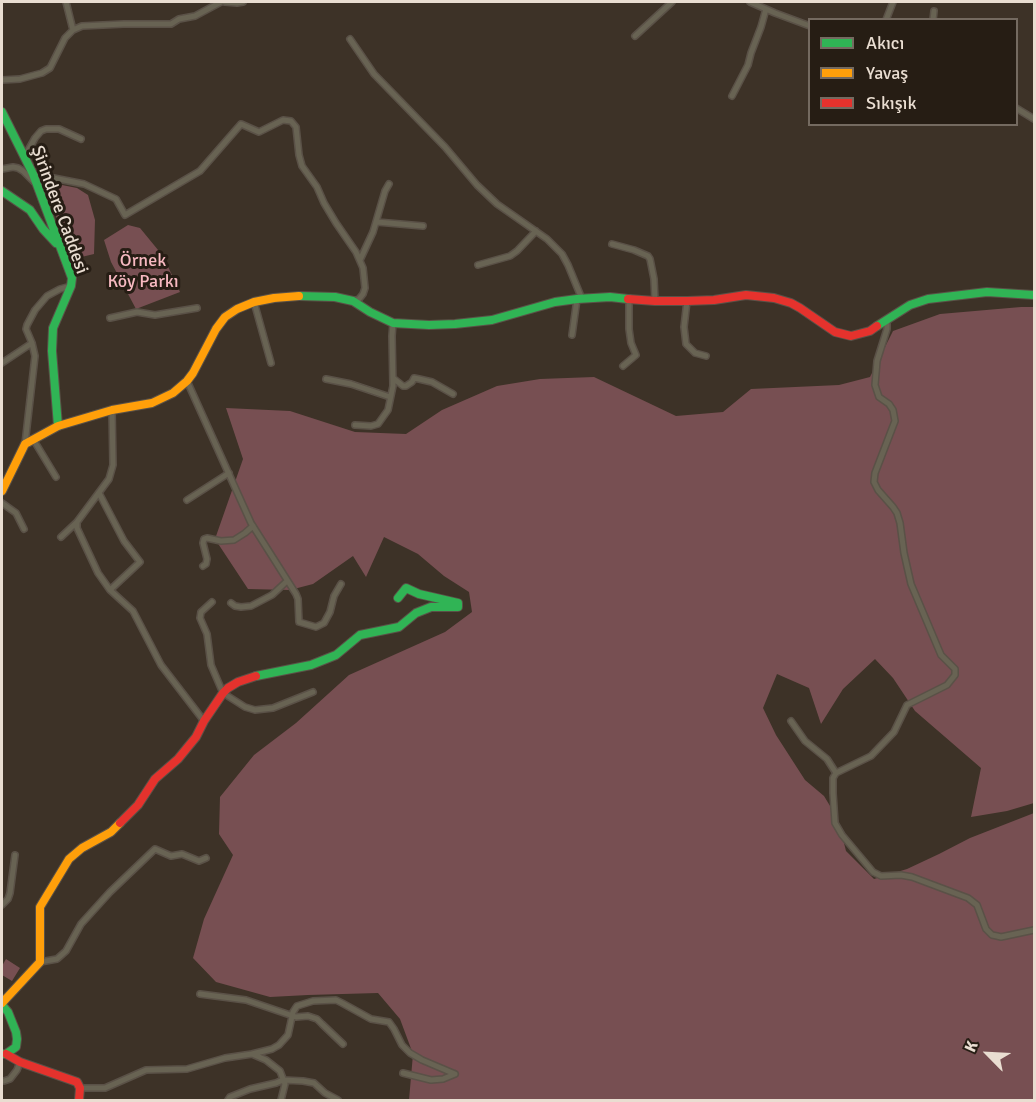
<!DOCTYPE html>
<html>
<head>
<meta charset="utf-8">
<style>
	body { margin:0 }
	#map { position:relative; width:1036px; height:1102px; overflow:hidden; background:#3d3227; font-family:Signika,sans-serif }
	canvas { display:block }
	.frame { position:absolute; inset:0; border:3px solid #e9ddd1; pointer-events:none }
	.legend { position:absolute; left:808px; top:18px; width:210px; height:108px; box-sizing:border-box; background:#261d14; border:2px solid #746a60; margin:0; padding:8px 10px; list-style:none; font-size:18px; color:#e9ddd1 }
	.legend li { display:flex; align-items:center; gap:12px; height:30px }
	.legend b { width:30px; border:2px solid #746a60 }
	.north { position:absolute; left:958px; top:1024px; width:60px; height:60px; -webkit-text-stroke:4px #261d14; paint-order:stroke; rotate:294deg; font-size:16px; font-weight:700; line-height:24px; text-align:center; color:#e9ddd1 }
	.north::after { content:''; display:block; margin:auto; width:21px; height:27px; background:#e9ddd1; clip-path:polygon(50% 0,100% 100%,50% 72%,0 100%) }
</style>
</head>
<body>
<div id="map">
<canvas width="1036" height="1102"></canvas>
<div class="frame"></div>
<ul class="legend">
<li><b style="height:8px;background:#30b455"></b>Akıcı</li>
<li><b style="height:8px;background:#ff9f0a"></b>Yavaş</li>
<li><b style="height:8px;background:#e5322d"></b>Sıkışık</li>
</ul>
<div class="north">K</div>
</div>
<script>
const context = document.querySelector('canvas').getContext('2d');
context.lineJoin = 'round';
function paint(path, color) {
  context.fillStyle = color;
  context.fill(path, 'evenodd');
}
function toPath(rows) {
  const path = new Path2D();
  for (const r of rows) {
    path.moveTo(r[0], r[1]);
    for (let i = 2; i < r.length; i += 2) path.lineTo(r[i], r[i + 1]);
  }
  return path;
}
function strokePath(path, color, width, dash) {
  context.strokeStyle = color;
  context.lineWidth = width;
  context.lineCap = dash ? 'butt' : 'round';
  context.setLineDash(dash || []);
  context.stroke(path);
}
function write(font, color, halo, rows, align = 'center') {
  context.font = font + ' Signika,sans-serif';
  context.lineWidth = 6;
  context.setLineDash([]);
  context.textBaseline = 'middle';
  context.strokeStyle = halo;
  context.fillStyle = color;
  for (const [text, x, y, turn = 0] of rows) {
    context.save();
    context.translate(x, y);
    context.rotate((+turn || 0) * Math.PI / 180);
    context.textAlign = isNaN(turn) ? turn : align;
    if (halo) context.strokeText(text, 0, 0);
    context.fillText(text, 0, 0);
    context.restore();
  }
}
paint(toPath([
	[42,181,77,188,88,195,95,220,94,254,73,259],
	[128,225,140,228,163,256,180,292,136,309,111,262,104,240],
	[1021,307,1034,307,1034,803,1007,811,971,817,981,768,915,711,893,678,875,659,843,689,821,724,809,688,777,674,763,708,776,735,805,780,824,796,838,819,846,851,874,879,907,869,939,854,970,838,1034,813,1034,1100,409,1100,413,1054,400,1019,378,993,308,995,270,997,216,982,193,958,204,919,233,855,219,834,220,797,254,755,296,723,349,675,445,632,472,612,469,592,444,576,418,554,384,537,366,577,353,556,313,584,290,590,248,589,215,539,243,459,226,408,290,411,355,432,406,434,442,410,497,386,540,379,594,377,676,416,723,412,751,389,839,385,870,377,893,331,940,314],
	[6,959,20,968,12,981,2,975,2,966]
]), '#774f52');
const street = toPath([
	[66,2,73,30],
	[225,2,237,3,243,2],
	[750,2,775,13,810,26],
	[886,20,893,2],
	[933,20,934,11],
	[635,36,672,2],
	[350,39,374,74,445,147,477,185,497,204,547,239,562,254,568,265,582,299],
	[2,80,20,79,42,73,50,68,65,38,73,30,82,26,124,24,171,24,179,19,195,16,221,2],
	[732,96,748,65,751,53,761,27,766,9],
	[1016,108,1034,119],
	[25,156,35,138,41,131,46,129,59,129,81,139],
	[2,169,13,167,18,168,23,171,35,183],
	[33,174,84,184,116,199,125,215,200,171,241,124,259,132,283,120,291,121,296,127,299,155,302,166,317,187,324,203,336,223,356,252,363,268,365,288,363,294,359,299,353,301],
	[377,222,423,226],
	[612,244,634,250,648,256,650,259,654,279,655,301],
	[360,260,373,232,385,191,389,184],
	[478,265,510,256,517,251,536,231],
	[687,301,684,327,686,344,695,353,706,356],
	[254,302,271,363],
	[110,318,137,312,155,315,197,308],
	[572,335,577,299],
	[2,363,32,343],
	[623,366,636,355,631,343,629,329,629,298],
	[393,378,403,386,406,386,412,382,414,378,419,379,432,382,453,394],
	[326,379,351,384,390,397],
	[187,381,251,523,296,594,298,599,299,622,316,627,324,623,330,612,334,596,341,584],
	[112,410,113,465,109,479,77,522,77,528,98,573,110,590,133,611,161,665,204,721],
	[355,425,371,426,378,424,388,410,393,386,392,336,393,323],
	[33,439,56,477],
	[25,444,35,356,32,343,26,329,27,325,35,310,47,296,60,289,71,286],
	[99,493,124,541,140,562,110,590],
	[187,500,229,473],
	[2,503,16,513,24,529],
	[61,537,77,522],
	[203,566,206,564,207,559,203,543,204,539,207,538,221,541,234,540,245,533,253,526],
	[212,602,201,612,200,618,207,634,211,665,223,693,245,707,255,710,273,708,313,692],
	[231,603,235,606,241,607,251,606,272,595,287,581],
	[791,721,805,741,827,759,836,773,833,778,833,793,835,823,842,835,873,872,881,876,901,875,912,877,968,898,977,905,986,929,992,935,997,936,1001,937,1034,930],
	[836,773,871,756,894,732,907,705,947,685,955,675,955,669,941,655,911,584,904,553,900,523,897,513,893,507,878,490,874,482,875,473,895,421,893,410,889,404,879,397,875,385,877,361,887,329,887,320],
	[2,905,8,899,10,893,15,855],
	[40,962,57,959,66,951,81,924,110,892,155,849,171,856,182,854,199,861,206,858],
	[200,994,246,1000,296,1017,308,1016,317,1019,322,1024,343,1044],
	[252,1054,272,1049,279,1045,288,1035,293,1012,297,1006,313,1001,336,1000,342,1003,371,1019,389,1022,394,1029,402,1045,410,1053,422,1060,455,1074],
	[403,1073,431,1080,443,1079,455,1074],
	[4,1081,10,1079,17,1070,20,1062],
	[80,1088,105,1088,146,1070,187,1069,225,1058,252,1054,266,1060,280,1071,285,1084,281,1100],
	[228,1100,230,1097,250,1089,276,1083,283,1080,303,1081,314,1083,325,1093,338,1100]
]);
const fast = toPath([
	[2,112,33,174,72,278,71,286,53,328,52,351,58,426],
	[2,191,30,210,43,229,56,243],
	[299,296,335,297,353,301,370,312,393,323,429,325,455,324,492,320,555,302,577,299,610,297,628,299],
	[877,326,910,305,928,299,987,292,1034,295],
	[256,676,311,665,336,655,360,635,399,627,416,613,431,607,458,607,458,603,419,594,406,588,398,598],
	[2,1005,8,1012,16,1032,17,1039,16,1047,6,1054,3,1054]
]);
const slow = toPath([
	[2,491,25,444,58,426,112,410,152,403,173,393,187,381,193,373,216,329,225,317,237,309,254,302,274,298,299,296],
	[2,1003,40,962,40,907,69,859,82,848,111,832,120,823]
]);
const jam = toPath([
	[628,299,655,301,687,301,714,300,746,295,774,298,791,303,800,308,835,332,851,336,870,331,877,326],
	[120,823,138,805,155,779,178,759,196,737,204,721,223,693,228,688,238,682,256,676],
	[6,1054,20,1062,77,1082,80,1088,79,1100]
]);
strokePath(street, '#5a5147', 8);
strokePath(fast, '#5a5147', 10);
strokePath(slow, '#5a5147', 10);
strokePath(jam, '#5a5147', 10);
strokePath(street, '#686353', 5);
strokePath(fast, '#30b455', 8);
strokePath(slow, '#ff9f0a', 8);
strokePath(jam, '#e5322d', 8);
write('18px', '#e9ddd1', '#261d14', [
	["Şirindere Caddesi",59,210,70]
]);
write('18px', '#f7b9c1', '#261d14', [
	["Örnek",143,261],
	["Köy Parkı",143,282]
]);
</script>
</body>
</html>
